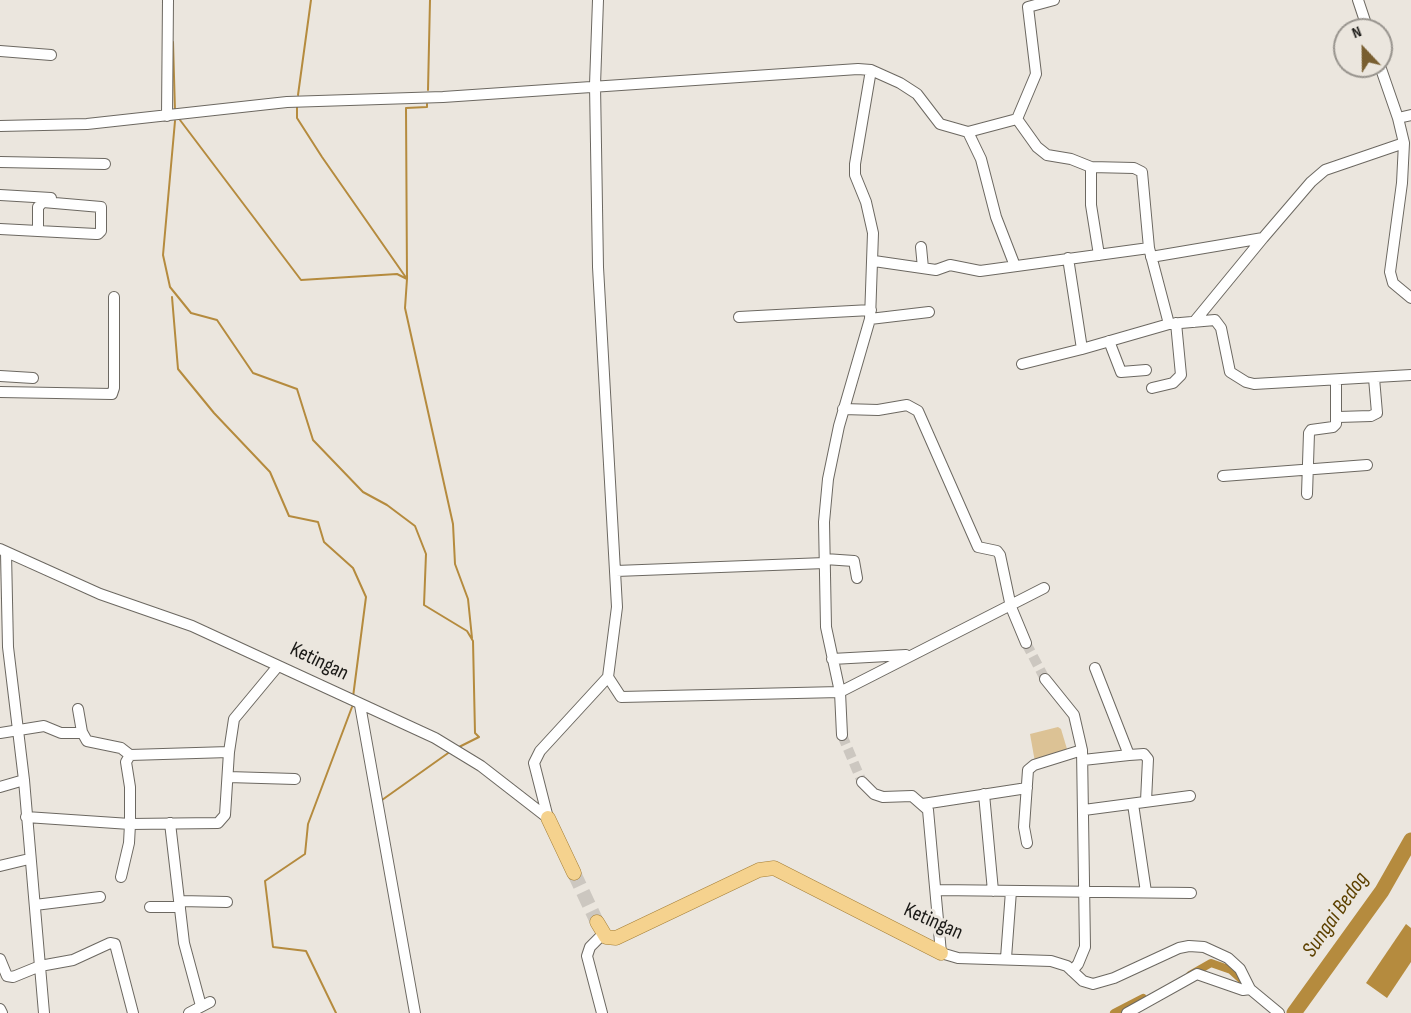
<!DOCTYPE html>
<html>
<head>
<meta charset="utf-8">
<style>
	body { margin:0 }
	#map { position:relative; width:1411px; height:1013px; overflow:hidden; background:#ebe6de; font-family:"Sofia Sans Condensed",sans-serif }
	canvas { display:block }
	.north { position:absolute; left:1333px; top:18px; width:60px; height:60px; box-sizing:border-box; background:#ebe6de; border:2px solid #98948e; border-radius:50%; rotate:338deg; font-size:16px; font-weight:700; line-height:24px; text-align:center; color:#1b1a17 }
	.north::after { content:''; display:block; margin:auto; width:21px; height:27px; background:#785e30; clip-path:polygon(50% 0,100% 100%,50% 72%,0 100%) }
</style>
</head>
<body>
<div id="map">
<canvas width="1411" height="1013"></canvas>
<div class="north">N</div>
</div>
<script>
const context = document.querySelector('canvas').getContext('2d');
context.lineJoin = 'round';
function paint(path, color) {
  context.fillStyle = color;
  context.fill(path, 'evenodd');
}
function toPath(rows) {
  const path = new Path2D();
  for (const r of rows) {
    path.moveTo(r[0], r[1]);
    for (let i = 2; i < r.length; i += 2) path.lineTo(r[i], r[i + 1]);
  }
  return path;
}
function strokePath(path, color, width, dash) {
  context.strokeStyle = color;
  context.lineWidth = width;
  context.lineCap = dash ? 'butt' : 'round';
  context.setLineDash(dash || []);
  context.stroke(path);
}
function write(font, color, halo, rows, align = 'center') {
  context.font = font + ' "Sofia Sans Condensed",sans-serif';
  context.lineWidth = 6;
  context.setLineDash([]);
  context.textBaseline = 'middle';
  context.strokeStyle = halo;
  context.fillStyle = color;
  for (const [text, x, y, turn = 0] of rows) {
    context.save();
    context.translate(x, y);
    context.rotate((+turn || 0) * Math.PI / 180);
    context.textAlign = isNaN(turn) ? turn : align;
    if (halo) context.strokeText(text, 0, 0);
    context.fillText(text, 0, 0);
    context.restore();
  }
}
paint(toPath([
	[1058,727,1061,729,1067,749,1057,757,1035,762,1030,734]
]), '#dcc295');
paint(toPath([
	[1406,924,1411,928,1411,962,1387,998,1366,983]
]), '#b58b3e');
strokePath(toPath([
	[173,42,175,111],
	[428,90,430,0],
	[298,95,311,0],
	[297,104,297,118,322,157,407,279,405,308,453,524,455,564,468,599,472,638],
	[180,120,301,280,397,274,407,279,406,108,427,107,427,104],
	[175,121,163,255,170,287,191,313,217,320,253,373,297,389,313,440,363,492,387,505,415,526,426,554,424,605,467,631,473,641,475,733,479,737,459,747],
	[172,297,178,369,214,413,270,472,289,516,318,522,324,542,353,568,366,597,353,697],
	[382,800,451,751],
	[336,1013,306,951,273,947,265,881,305,854,308,824,352,707]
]), '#b58b3e', 2);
strokePath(toPath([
	[1190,975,1211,963,1231,970,1242,980],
	[1114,1013,1143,998]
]), '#b58b3e', 8);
strokePath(toPath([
	[1294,1013,1382,891,1411,840]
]), '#b58b3e', 15);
strokePath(toPath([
	[1026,643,1045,679],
	[842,735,862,782]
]), '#ccc7c0', 10, [10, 5]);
strokePath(toPath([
	[574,873,597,922]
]), '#ccc7c0', 14, [14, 7]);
const minor = toPath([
	[1358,0,1368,30],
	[0,51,51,55],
	[1380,66,1398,118,1411,115],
	[167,116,168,0],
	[1398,118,1404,143,1402,183,1390,272,1393,283,1411,298],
	[1017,119,1037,147,1047,155,1071,159,1091,167,1134,168,1142,172,1149,248,1169,324],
	[0,126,87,124,287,102,443,97,858,69,871,70,900,83,917,94,940,124,968,132,1017,119,1036,74,1028,7,1054,0],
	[968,132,981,159,996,217,1015,266],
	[0,162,105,164],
	[1091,167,1091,205,1099,255],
	[0,195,51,198],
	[0,229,38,231,96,234,98,234,101,231,101,207,43,202,38,207,38,231],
	[921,247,923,268],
	[1151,257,1263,238,1311,182,1325,170,1404,143],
	[1068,258,1082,349,1169,324,1215,320,1221,328,1230,372,1246,382,1254,384,1411,375],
	[874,261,936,270,950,265,980,271,1149,248],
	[739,317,871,310],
	[870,319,929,312],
	[1194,322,1263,238],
	[1109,341,1121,372,1146,370],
	[1022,364,1082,349],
	[0,376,33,378],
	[1152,388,1173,383,1181,375,1176,323],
	[0,392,112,394,114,388,114,297],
	[843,409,878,410,907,405,918,411,978,547,997,551,1000,555,1011,607,1026,643],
	[1338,417,1371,416,1377,413,1374,378],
	[1223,476,1367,465],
	[1307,494,1309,433,1311,430,1333,427,1336,424,1336,380],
	[0,549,100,594,192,626,435,738,481,766,548,818],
	[6,553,8,647,24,780,44,1013],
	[825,559,854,561,857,578],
	[616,571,825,563],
	[832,659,906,655],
	[1095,668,1129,755,1144,754,1148,759,1146,801],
	[608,677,621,697,840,692,1044,588],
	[1045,679,1074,715,1082,750,1085,947,1078,964,1072,971],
	[360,705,415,1013],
	[78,709,82,732,87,741,121,748,130,755],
	[0,733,44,726,61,733,82,733],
	[842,735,840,692,826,627,824,522,828,479,839,426,870,319,873,233,866,202,855,175,855,164,871,70],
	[229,752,234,719,278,666],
	[1083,760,1129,755],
	[228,777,295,779],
	[862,782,874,794,883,797,912,796,928,810,941,953,958,958,1051,961,1067,966,1083,981,1093,984,1114,978,1179,948,1189,946,1204,947,1228,958,1240,969,1250,989,1279,1013],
	[0,787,24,780],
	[984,794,993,891],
	[923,804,1027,788],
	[1133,804,1146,892],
	[1084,810,1190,796],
	[26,817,130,824,218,823,225,815,229,752,130,755,126,762,130,787,130,824,129,843,121,877],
	[548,818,534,763,540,751,608,677,617,607,598,267,595,85,598,0],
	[170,823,184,943,201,1006],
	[1027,843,1024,827,1028,770,1034,765,1082,750],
	[0,866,29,859],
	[937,890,1191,893],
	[180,901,227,902],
	[35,905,100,897],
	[150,907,180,907],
	[1006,958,1011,891],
	[0,959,7,976,13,977,40,966,73,960,110,943,115,944,133,1013],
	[0,1009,2,1013],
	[189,1013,210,1002],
	[602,1013,587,956,590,947,603,934],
	[1127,1013,1197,974,1243,990,1250,989]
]);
const major = toPath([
	[548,818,574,873],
	[597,922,606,937,616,938,759,870,774,868,941,953]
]);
strokePath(minor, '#6c6861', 12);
strokePath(major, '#a47e34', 15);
strokePath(minor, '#fff', 10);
strokePath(major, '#f5d28e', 14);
write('21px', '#1b1a17', '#ebe6de', [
	["Ketingan",319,662,26],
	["Ketingan",933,922,24]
]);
write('italic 22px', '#5d4100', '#ebe6de', [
	["Sungai Bedog",1336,915,-55]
]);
</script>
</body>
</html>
